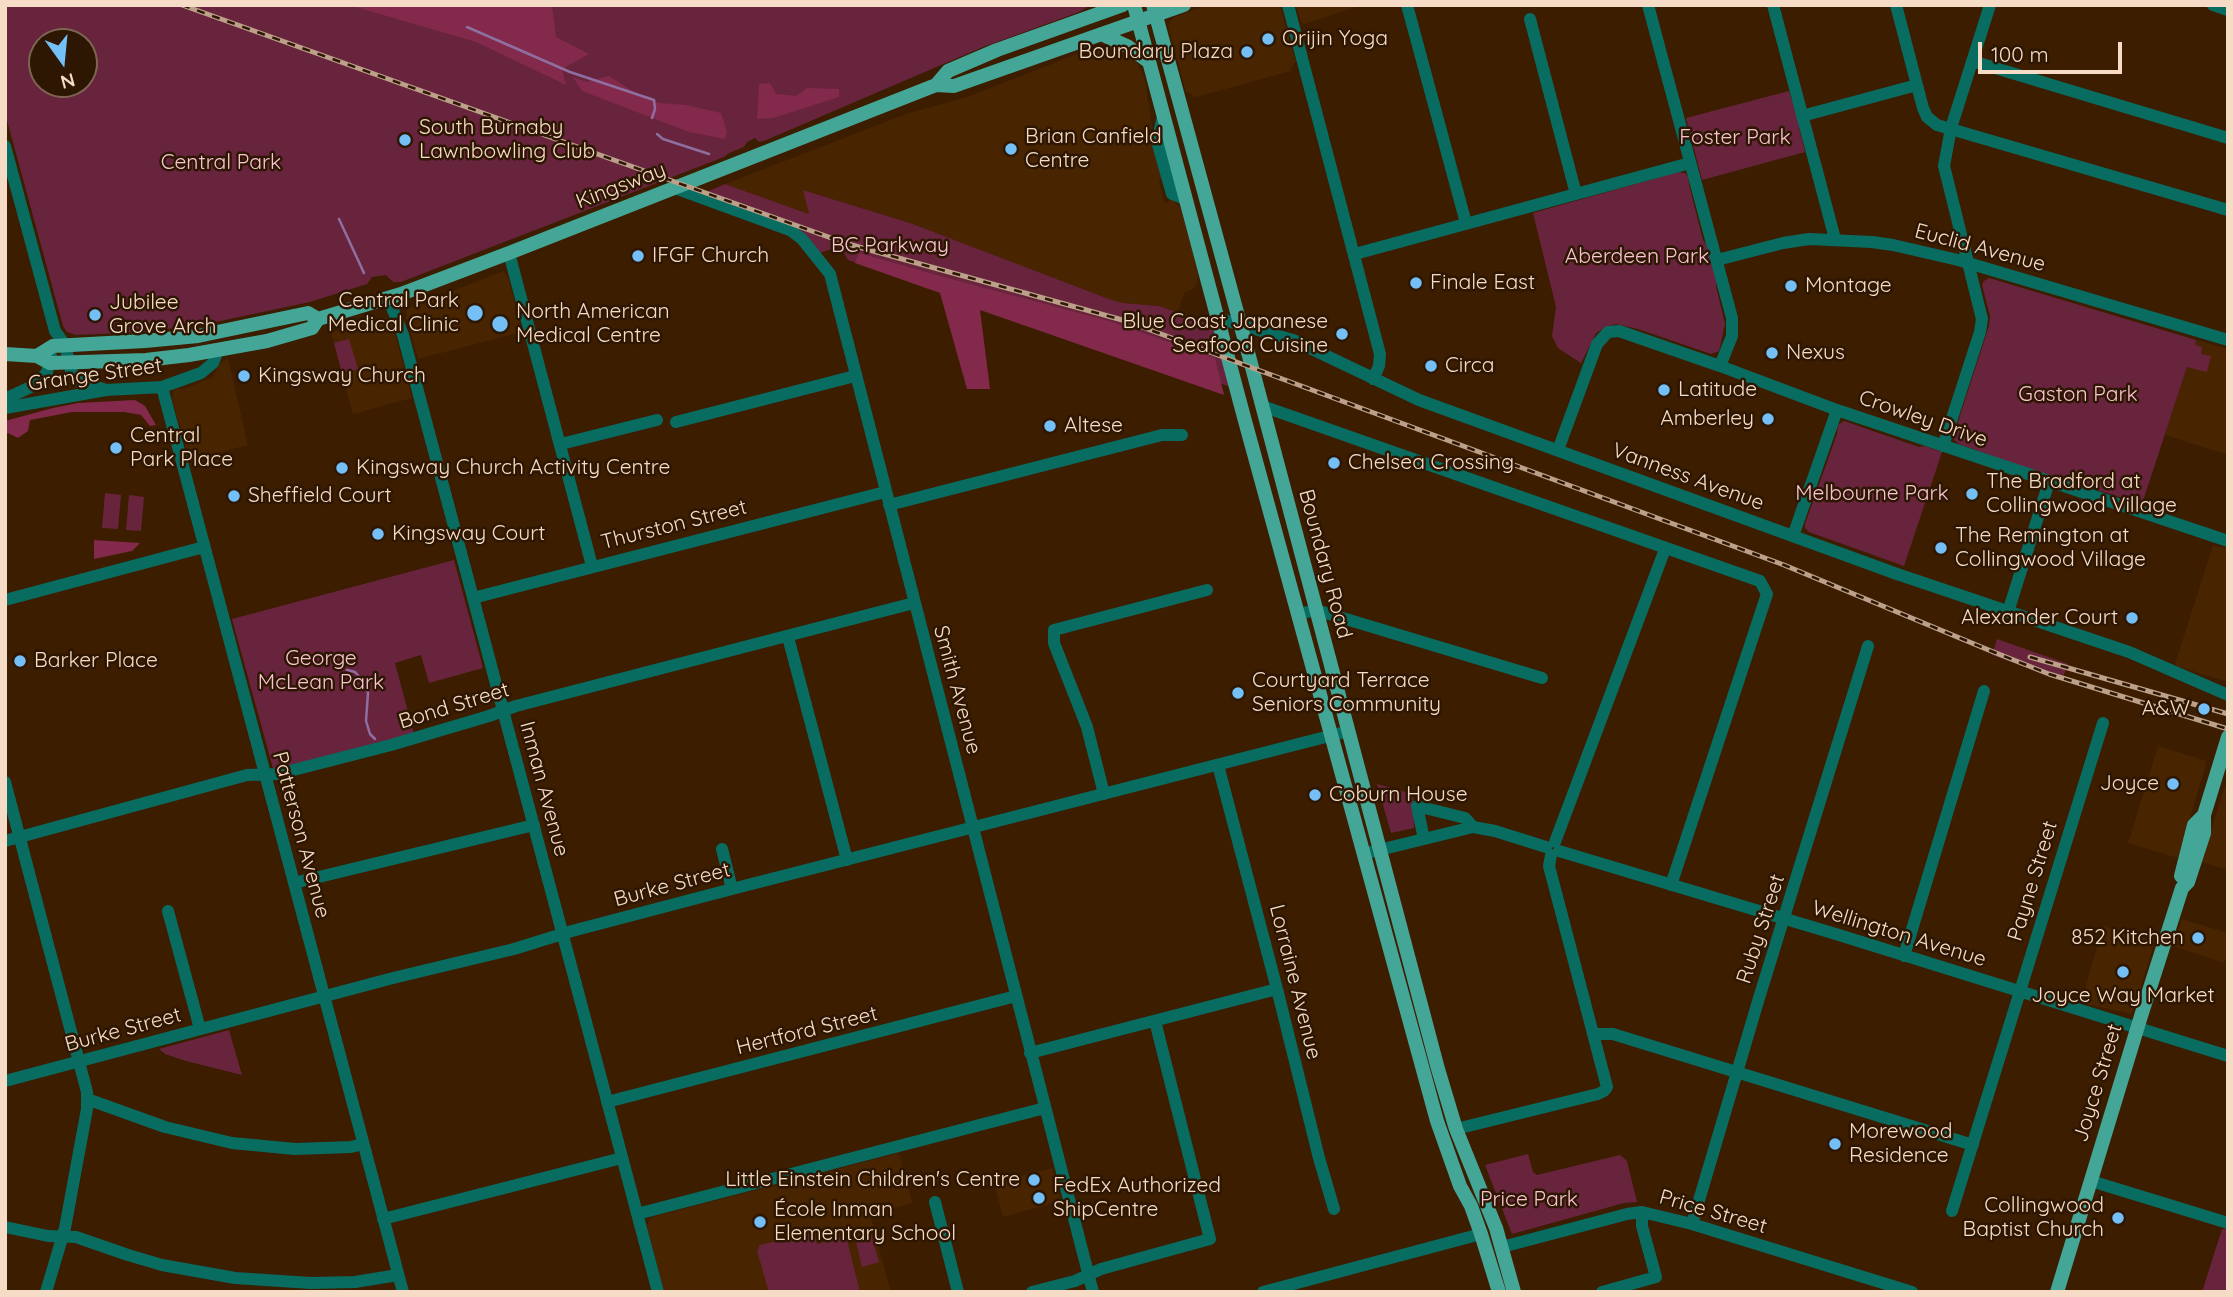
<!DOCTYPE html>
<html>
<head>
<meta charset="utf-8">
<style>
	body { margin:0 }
	#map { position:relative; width:2233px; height:1297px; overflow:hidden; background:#3c1d00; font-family:Quicksand,sans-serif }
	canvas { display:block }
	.frame { position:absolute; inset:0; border:7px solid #f6dcc7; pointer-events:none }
	.north { position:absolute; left:28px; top:28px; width:70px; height:70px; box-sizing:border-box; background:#2d1602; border:2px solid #7d6551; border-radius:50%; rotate:165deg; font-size:19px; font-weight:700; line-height:28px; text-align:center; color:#f6dcc7 }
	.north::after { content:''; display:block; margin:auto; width:24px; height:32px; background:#74c0f6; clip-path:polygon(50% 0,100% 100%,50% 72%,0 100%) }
	.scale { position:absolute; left:1978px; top:42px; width:144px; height:32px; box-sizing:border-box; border:4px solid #f6dcc7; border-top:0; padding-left:9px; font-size:21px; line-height:24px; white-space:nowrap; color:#f6dcc7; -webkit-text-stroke:5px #2d1602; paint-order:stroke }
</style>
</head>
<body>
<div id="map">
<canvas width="2233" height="1297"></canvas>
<div class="frame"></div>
<div class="north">N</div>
<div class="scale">100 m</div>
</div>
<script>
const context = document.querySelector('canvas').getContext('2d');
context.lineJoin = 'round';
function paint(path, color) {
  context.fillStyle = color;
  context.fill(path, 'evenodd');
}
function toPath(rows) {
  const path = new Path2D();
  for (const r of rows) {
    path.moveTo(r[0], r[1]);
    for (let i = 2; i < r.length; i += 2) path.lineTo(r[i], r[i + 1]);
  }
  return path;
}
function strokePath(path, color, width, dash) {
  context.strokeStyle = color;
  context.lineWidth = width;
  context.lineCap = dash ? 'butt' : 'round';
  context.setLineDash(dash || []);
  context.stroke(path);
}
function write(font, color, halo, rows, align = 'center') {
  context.font = font + ' Quicksand,sans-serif';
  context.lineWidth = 5;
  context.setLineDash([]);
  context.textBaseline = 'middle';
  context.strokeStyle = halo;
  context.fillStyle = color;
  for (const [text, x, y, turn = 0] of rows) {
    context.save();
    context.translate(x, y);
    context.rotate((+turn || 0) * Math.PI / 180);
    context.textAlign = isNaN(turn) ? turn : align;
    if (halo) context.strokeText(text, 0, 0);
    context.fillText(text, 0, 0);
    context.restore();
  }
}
paint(toPath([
	[1208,5,1280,5,1296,62,1291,68,1291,71,1193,98,1192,94,1186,92,1168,26,1170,21,1175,17],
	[1296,5,1362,5,1305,24,1301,22],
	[1110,46,1120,48,1135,60,1145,78,1152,127,1150,135,1162,176,1159,181,1164,201,1167,203,1171,199,1181,209,1198,273,1197,284,1191,290,1185,292,1177,313,1159,306,1123,303,1109,299,910,223,804,190,810,214,725,184,906,114,967,97,1095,47],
	[503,271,508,277,522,332,418,359,406,316,407,309],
	[382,317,389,318,392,322,412,398,353,414,331,333],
	[2196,340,2228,349,2228,455,2165,435],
	[228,358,248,445,189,460,172,398,173,392,177,388,184,389,213,377,220,363],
	[2213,545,2228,549,2228,682,2176,666,2176,661],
	[2158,746,2207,761,2178,858,2128,843],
	[2228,776,2228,870,2201,862],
	[2182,919,2228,933,2228,952,2224,963,2173,946],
	[2103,926,2155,941,2134,1009,2131,1014,2081,1003],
	[899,1153,912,1203,870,1215,891,1292,664,1292,647,1225,652,1217],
	[1052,1168,1061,1201,1003,1217,994,1183]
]), '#482400');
paint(toPath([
	[5,5,1091,5,1079,12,983,47,764,141,759,142,755,138,747,142,744,147,729,153,724,157,401,282,393,282,386,275,372,277,367,284,310,302,206,324,143,332,76,335,67,332,63,326,5,113],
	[42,42,84,42,84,84,42,84],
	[1789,91,1800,124,1799,128,1805,152,1702,180,1686,118],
	[1678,172,1685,173,1688,177,1690,189,1703,240,1707,246,1717,281,1716,286,1725,324,1719,351,1711,354,1638,329,1616,324,1606,327,1596,333,1581,363,1558,348,1552,336,1556,307,1533,213],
	[725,184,809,214,803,190,910,223,1109,299,1123,303,1159,306,1206,323,1213,328,1231,387,848,260,844,253,840,251,832,249,819,253,812,244,704,193],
	[1989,278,2196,340,2195,345,2202,347,2201,354,2211,356,2207,372,2187,367,2142,504,2072,482,2066,483,1959,444,1954,440,1954,428,1957,425,1989,326,1990,316,1982,285,1984,281],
	[349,339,358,369,342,373,334,343],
	[1844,421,1919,447,1925,446,1942,452,1904,566,1809,532,1805,528,1805,524,1837,434,1838,425],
	[105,493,121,495,118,529,102,528],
	[129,495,144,497,141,531,126,530],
	[454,560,483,668,429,683,421,655,395,663,414,734,275,769,273,768,232,619],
	[1997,639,2068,664,2062,680,1992,655],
	[1377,784,1413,794,1414,828,1391,833],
	[229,1030,242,1075,186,1061,165,1054,159,1049],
	[1528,1154,1533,1172,1537,1175,1620,1155,1627,1161,1637,1202,1624,1203,1512,1234,1485,1165],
	[2222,1229,2228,1229,2228,1292,2202,1292],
	[814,1232,817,1244,846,1236,860,1292,769,1292,757,1251,760,1245],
	[871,1234,879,1262,862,1267,855,1238]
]), '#68243d');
paint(toPath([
	[349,5,552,5,556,37,589,54,562,69,566,85,476,42],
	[609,76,642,97,660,103,686,105,721,113,727,131,725,139,689,132,582,91,573,77,586,82],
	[770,83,776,94,796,96,807,88,839,89,839,97,773,118,757,119,759,84],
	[859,253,940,276,1109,321,1215,358,1224,395,980,310,990,389,967,389,940,293,855,263],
	[135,400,145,406,156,425,150,426,141,415,124,412,72,412,30,420,28,431,18,438,8,433,5,435,5,421,53,408,78,403],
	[94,540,140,543,132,551,94,559]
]), '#83294b');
strokePath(toPath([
	[467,27,570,72,654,100,655,109,652,118],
	[657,134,663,139,709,154],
	[339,219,364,273],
	[347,670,355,672,362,680,368,693,366,721,370,734,375,739]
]), '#8e6fa0', 2.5);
strokePath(toPath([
	[1288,5,1380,354,1379,366,1373,379],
	[1407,5,1466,223],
	[1648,5,1732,318,1732,336,1720,366],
	[1773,5,1835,239],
	[1896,5,1923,108,1927,117,1937,125,2228,210],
	[2213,5,2228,10],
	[1530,19,1576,194],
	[1972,61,2228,138],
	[1802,116,1917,85],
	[1163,117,1157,141,1172,194,1185,199],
	[5,146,55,331,65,345,71,370,78,381,106,390],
	[675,188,790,230,802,239,830,274,1093,1292],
	[509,253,592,566],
	[1355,254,1690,163],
	[1717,260,1783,243,1809,239,1872,242,1893,245,1958,260,2228,340],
	[388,298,403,335,658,1292],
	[1217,318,1293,340,1419,400,1897,574,2129,652,2228,695],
	[162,387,403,1292],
	[5,399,37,384,47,372,51,356],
	[1262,406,1760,581,1767,594,1671,885],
	[5,408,106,390,162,387,201,373,213,363,218,350],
	[676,422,855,376],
	[561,444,657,420],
	[1943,446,1980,332,1982,319,1944,166,1951,128,1990,5],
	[1558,450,1597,344,1608,332,1619,331,1720,366,1837,410,2228,541],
	[889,505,1162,435,1182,435],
	[1793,536,1837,410],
	[473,598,885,492],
	[5,600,204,547],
	[2008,612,2049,482],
	[1299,614,1316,610,1542,678],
	[788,637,847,860],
	[1218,765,1277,989,1319,1158,1334,1209],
	[5,782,87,1092,87,1109,65,1228,46,1292],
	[1104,794,1087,727,1054,643,1054,630,1207,590],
	[1424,839,1417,806,1465,818,1473,827],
	[5,841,247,775,278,774,391,745,489,716,516,706,914,603],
	[1555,842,1665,549],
	[722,849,732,889],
	[1559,851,1839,935,2228,1056],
	[1371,852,1473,827,1495,831,1546,847],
	[294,883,534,825],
	[168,911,200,1029],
	[1904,956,1984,691],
	[1594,1034,1613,1034,1973,1145],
	[1030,1053,1277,989],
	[5,1081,393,978,514,949,572,931,732,889,1349,731],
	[87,1099,165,1127,232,1143,295,1149,351,1147,363,1144],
	[607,1102,1016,996],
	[1456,1129,1598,1094,1604,1091,1607,1087,1549,866,1551,855],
	[2091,1181,2228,1223],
	[935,1202,958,1292],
	[1952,1211,2103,723],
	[637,1214,1045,1108],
	[383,1219,622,1158],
	[1692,1224,1759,998,1868,646],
	[5,1227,48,1236,76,1237,128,1255,162,1265,235,1278,311,1283,355,1282,398,1275],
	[1502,1247,1627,1214,1642,1212,1692,1224,1912,1292],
	[1032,1292,1075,1281,1101,1269,1210,1239,1155,1021],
	[1263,1292,1481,1234],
	[1602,1292,1656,1277,1642,1226,1642,1212]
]), '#086c60', 12);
strokePath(toPath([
	[1134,5,1245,421,1437,1121,1460,1186,1471,1206,1481,1234,1499,1292],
	[1153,5,1249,356,1438,1069,1456,1129,1496,1228,1514,1292],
	[1101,34,1127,46,1148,61],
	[936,85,948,71,997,50,1123,5],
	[5,354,37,356,50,363,146,360,189,355,267,341,312,328,318,319,401,294,509,253,936,85,954,86,1184,5],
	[37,356,53,346,145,341,198,336,308,313,318,319],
	[2181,876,2194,825,2204,815],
	[2057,1292,2141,1016,2182,888,2188,882,2204,833,2204,815,2228,737]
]), '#44a697', 14);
const rail = toPath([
	[182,5,848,244,1126,321,1784,565,1991,651,2049,674,2228,729],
	[2030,657,2228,714]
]);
strokePath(rail, '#bca089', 5);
strokePath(rail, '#2d1602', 2.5, [8]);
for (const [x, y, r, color] of [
	[1268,39,7,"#74c0f6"],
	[1247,52,7,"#74c0f6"],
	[405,140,7,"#74c0f6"],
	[1011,149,7,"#74c0f6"],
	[638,256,7,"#74c0f6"],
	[1416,283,7,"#74c0f6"],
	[1791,286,7,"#74c0f6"],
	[475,313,9,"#74c0f6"],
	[95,315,7,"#74c0f6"],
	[500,324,9,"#74c0f6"],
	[1342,334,7,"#74c0f6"],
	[1772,353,7,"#74c0f6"],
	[1431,366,7,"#74c0f6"],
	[244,376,7,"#74c0f6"],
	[1664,390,7,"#74c0f6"],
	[1768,419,7,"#74c0f6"],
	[1050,426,7,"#74c0f6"],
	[116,448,7,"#74c0f6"],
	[1334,463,7,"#74c0f6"],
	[342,468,7,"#74c0f6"],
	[1972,494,7,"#74c0f6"],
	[234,496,7,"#74c0f6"],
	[378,534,7,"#74c0f6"],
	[1941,548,7,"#74c0f6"],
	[2132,618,7,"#74c0f6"],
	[20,661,7,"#74c0f6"],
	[1238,693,7,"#74c0f6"],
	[2204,709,7,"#74c0f6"],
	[2173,784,7,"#74c0f6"],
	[1315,795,7,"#74c0f6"],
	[2198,938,7,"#74c0f6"],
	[2123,972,7,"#74c0f6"],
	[1835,1144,7,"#74c0f6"],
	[1034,1180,7,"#74c0f6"],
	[1039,1198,7,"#74c0f6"],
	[2118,1218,7,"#74c0f6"],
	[760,1222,7,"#74c0f6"]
]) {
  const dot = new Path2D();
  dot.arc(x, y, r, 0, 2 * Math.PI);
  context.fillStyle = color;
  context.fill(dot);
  strokePath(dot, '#2d1602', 2.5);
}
write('21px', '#f6dcc7', '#2d1602', [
	["Orijin Yoga",1282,39],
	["Boundary Plaza",1233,52,"right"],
	["South Burnaby",419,128],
	["Lawnbowling Club",419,152],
	["Brian Canfield",1025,137],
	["Centre",1025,161],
	["IFGF Church",652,256],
	["Finale East",1430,283],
	["Montage",1805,286],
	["Central Park",459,301,"right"],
	["Medical Clinic",459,325,"right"],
	["Jubilee",109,303],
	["Grove Arch",109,327],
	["North American",516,312],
	["Medical Centre",516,336],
	["Blue Coast Japanese",1328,322,"right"],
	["Seafood Cuisine",1328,346,"right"],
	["Nexus",1786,353],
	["Circa",1445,366],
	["Kingsway Church",258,376],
	["Latitude",1678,390],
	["Amberley",1754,419,"right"],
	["Altese",1064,426],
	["Central",130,436],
	["Park Place",130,460],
	["Chelsea Crossing",1348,463],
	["Kingsway Church Activity Centre",356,468],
	["The Bradford at",1986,482],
	["Collingwood Village",1986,506],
	["Sheffield Court",248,496],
	["Kingsway Court",392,534],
	["The Remington at",1955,536],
	["Collingwood Village",1955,560],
	["Alexander Court",2118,618,"right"],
	["Barker Place",34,661],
	["Courtyard Terrace",1252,681],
	["Seniors Community",1252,705],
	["A&W",2190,709,"right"],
	["Joyce",2159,784,"right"],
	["Coburn House",1329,795],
	["852 Kitchen",2184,938,"right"],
	["Joyce Way Market",2123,996,"center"],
	["Morewood",1849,1132],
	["Residence",1849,1156],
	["Little Einstein Children's Centre",1020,1180,"right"],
	["FedEx Authorized",1053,1186],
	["ShipCentre",1053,1210],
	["Collingwood",2104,1206,"right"],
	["Baptist Church",2104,1230,"right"],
	["École Inman",774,1210],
	["Elementary School",774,1234]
], 'left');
write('21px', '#f8c4d2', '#2d1602', [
	["Foster Park",1735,138],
	["Central Park",221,163],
	["BC Parkway",890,246],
	["Aberdeen Park",1637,257],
	["Gaston Park",2078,395],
	["Melbourne Park",1872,494],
	["George",321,659],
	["McLean Park",321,683],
	["Price Park",1529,1200]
]);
write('21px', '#f6dcc7', '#2d1602', [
	["Kingsway",621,186,-21],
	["Euclid Avenue",1980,248,15],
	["Grange Street",95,375,-8],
	["Crowley Drive",1923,419,19],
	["Vanness Avenue",1688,477,20],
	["Thurston Street",674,525,-14],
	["Boundary Road",1325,564,75],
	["Smith Avenue",957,690,75],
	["Bond Street",454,706,-17],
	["Inman Avenue",544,789,75],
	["Patterson Avenue",301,835,75],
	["Payne Street",2033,881,-73],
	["Burke Street",672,885,-15],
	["Ruby Street",1761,929,-72],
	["Wellington Avenue",1899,934,17],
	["Lorraine Avenue",1295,982,76],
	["Burke Street",123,1030,-15],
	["Hertford Street",807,1031,-14],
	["Joyce Street",2098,1083,-73],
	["Price Street",1713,1212,16]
]);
</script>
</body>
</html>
